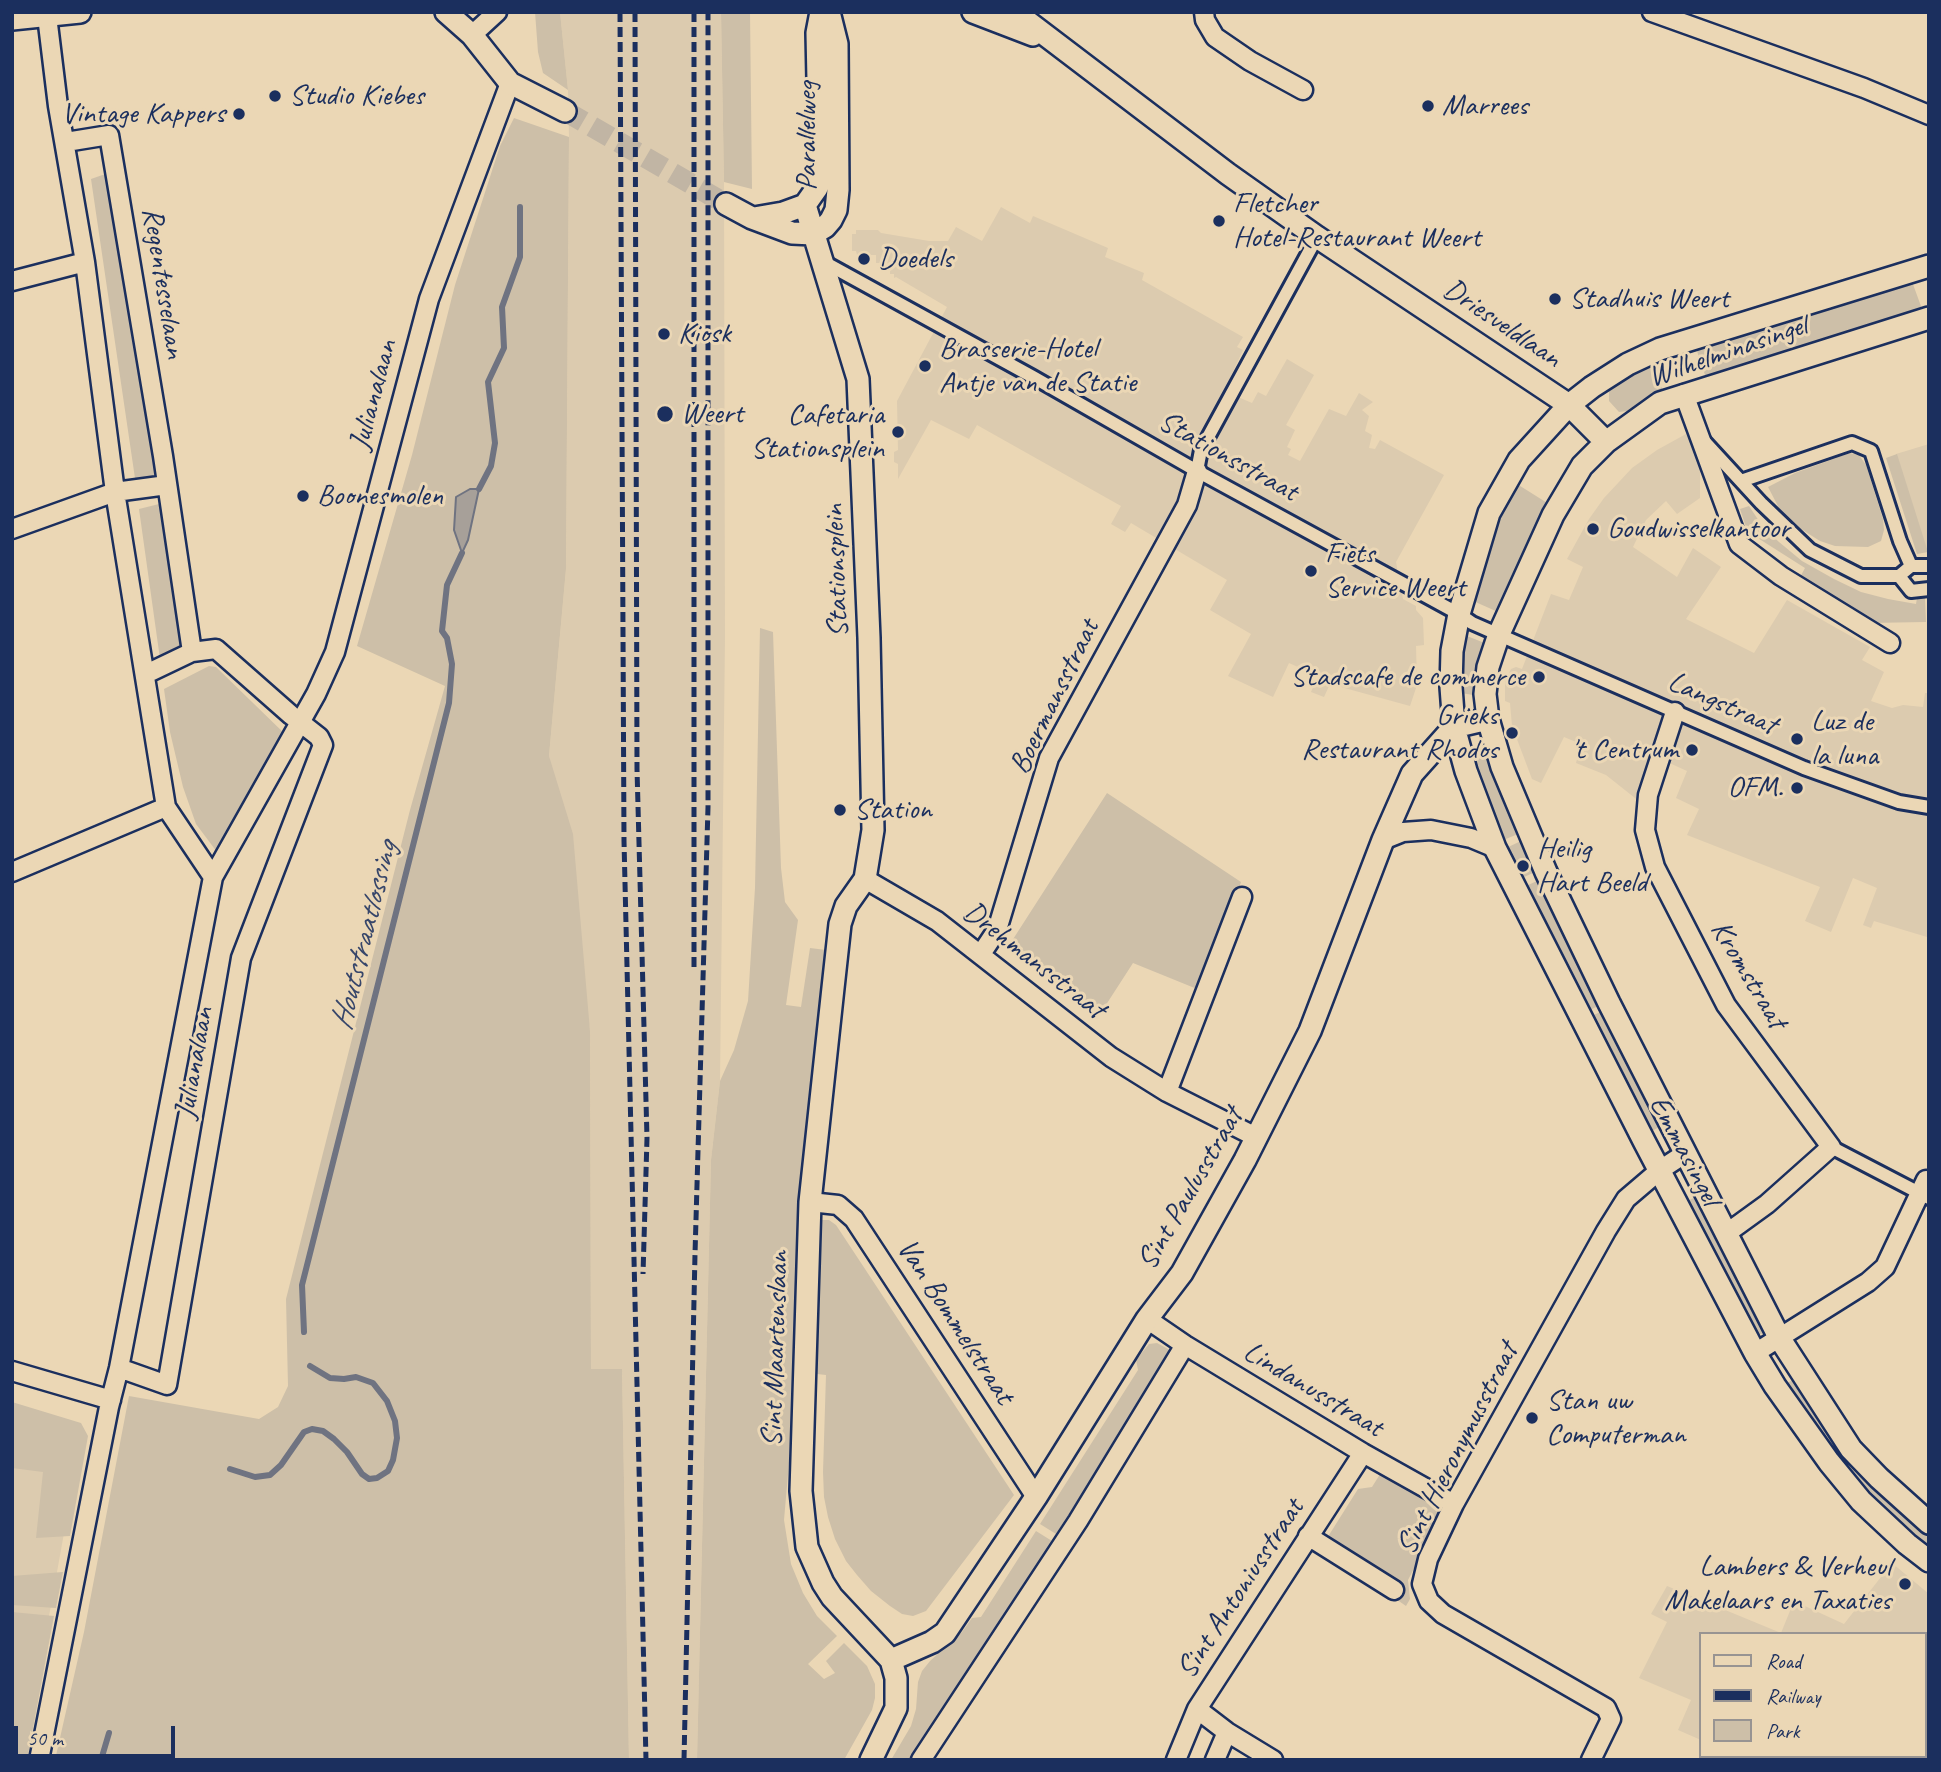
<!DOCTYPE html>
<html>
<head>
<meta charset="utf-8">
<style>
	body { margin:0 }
	#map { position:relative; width:1941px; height:1772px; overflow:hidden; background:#ebd7b5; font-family:Caveat,sans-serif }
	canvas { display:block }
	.frame { position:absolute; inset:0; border:14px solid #1b2f5e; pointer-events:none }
	.legend { position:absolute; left:1699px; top:1632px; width:228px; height:126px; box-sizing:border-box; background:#ebd7b5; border:2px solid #989492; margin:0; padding:9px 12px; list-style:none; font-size:21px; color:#1b2f5e }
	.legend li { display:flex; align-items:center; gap:14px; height:35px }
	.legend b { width:35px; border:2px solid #989492 }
	.scale { position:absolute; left:14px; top:1726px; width:161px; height:32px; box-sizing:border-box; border:4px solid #1b2f5e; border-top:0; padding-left:9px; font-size:21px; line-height:24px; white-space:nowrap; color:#1b2f5e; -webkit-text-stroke:5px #ebd7b5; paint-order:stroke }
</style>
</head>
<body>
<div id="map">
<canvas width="1941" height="1772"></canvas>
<div class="frame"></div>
<ul class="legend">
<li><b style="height:9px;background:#ebd7b5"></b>Road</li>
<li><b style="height:9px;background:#1b2f5e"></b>Railway</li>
<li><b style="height:19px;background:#cdbfa8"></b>Park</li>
</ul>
<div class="scale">50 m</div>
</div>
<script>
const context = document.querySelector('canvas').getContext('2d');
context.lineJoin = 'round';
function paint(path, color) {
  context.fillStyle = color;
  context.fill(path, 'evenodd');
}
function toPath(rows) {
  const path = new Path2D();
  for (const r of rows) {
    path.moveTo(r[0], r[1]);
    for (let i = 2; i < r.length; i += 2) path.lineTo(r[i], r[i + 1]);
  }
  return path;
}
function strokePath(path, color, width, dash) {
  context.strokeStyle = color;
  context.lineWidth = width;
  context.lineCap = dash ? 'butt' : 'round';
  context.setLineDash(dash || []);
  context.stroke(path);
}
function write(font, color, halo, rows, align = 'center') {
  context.font = font + ' Caveat,sans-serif';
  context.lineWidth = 6;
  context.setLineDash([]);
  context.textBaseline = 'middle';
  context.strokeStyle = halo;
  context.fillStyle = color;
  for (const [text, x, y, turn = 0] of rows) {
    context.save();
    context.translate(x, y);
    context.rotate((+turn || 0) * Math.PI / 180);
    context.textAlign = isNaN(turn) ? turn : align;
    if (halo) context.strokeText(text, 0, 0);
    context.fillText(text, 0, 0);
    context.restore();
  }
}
paint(toPath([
	[560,12,721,12,724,182,725,637,720,1081,711,1160,697,1760,629,1760,622,1370,591,1369,590,1031,549,756,566,569,569,137,568,90],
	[1001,207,1030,223,1033,216,1108,248,1105,257,1144,273,1142,280,1243,337,1237,347,1243,350,1224,391,1252,403,1258,392,1266,396,1287,359,1314,375,1286,425,1295,430,1287,447,1291,449,1288,455,1300,461,1329,409,1346,416,1359,393,1373,402,1362,410,1369,416,1365,431,1372,435,1369,448,1375,449,1380,440,1444,475,1396,562,1403,599,1416,606,1416,610,1423,618,1424,645,1416,646,1417,685,1410,706,1330,684,1324,697,1311,692,1316,680,1319,681,1320,677,1289,663,1273,697,1228,676,1251,634,1210,610,1227,580,1131,523,1125,532,1111,524,1121,506,977,425,969,439,931,420,898,479,898,464,894,462,894,452,898,450,897,401,947,307,896,277,894,278,894,274,890,274,890,269,880,269,880,263,876,263,876,255,857,255,856,251,852,251,852,234,856,234,856,230,878,230,881,233,929,241,948,241,956,227,982,241],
	[1686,434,1700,462,1700,498,1677,514,1666,501,1646,520,1633,547,1677,577,1693,548,1721,567,1686,619,1754,653,1787,600,1870,647,1862,660,1884,672,1871,701,1892,708,1903,705,1923,707,1925,693,1929,693,1929,933,1927,937,1874,921,1871,928,1863,925,1877,888,1853,878,1831,932,1805,921,1820,887,1687,835,1699,809,1676,798,1687,771,1654,756,1640,802,1606,775,1576,763,1581,744,1564,737,1541,783,1532,779,1512,726,1510,703,1505,701,1505,681,1511,669,1516,667,1522,669,1551,594,1569,600,1583,567,1567,559,1589,519,1604,498,1632,468,1657,450],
	[1929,444,1929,559,1927,559,1927,552,1896,454],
	[12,1405,83,1428,23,1760,12,1760],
	[1892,1563,1929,1594,1929,1760,1727,1760,1728,1756,1925,1756,1925,1634,1701,1634,1701,1740,1678,1730,1691,1700,1639,1678,1667,1622,1651,1614,1667,1586,1781,1633,1794,1601,1844,1624]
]), '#dccbaf');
paint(toPath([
	[535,12,560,12,568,90,543,73,538,52],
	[721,12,750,12,752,189,724,182],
	[514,118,569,137,566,569,549,756,573,834,590,1031,591,1369,622,1369,629,1760,55,1760,84,1632,129,1396,259,1419,278,1407,288,1386,286,1299,410,810,445,686,357,646,412,455,455,285,500,146],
	[479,489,468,540,462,552,454,530],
	[111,172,161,478,136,485,91,179],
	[1910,276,1922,309,1706,378,1695,345],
	[1648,362,1664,392,1635,410,1619,412,1609,401,1609,386],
	[1850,453,1859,455,1866,465,1883,519,1884,530,1881,541,1868,547,1835,546,1820,541,1801,529,1779,508,1768,487,1795,473],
	[1897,454,1928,552,1917,554,1886,458],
	[1517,484,1552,506,1498,612,1471,600,1500,519],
	[167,502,185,649,161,666,139,509],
	[1749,506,1763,527,1779,542,1802,561,1834,579,1861,592,1888,599,1916,604,1917,598,1925,598,1926,622,1868,623,1798,581,1805,568,1753,535,1749,536,1740,509],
	[760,628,773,632,781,868,785,902,798,920,786,1005,801,1007,810,948,826,950,805,1133,789,1463,784,1520,791,1564,803,1593,817,1616,837,1636,808,1664,824,1679,835,1673,826,1661,844,1643,867,1666,875,1684,875,1698,872,1710,844,1760,697,1760,711,1160,720,1081,734,1050,748,1001,755,888],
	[1462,634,1487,644,1478,692,1473,695,1461,693],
	[209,666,216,667,287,736,217,852,196,824,183,787,170,732,164,689],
	[1482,743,1491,771,1518,834,1501,841,1465,752],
	[1107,793,1241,882,1202,991,1133,963,1102,1011,1008,947],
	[1521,841,1535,872,1520,879,1504,849],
	[1539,880,1602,1004,1586,1012,1524,887],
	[1606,1009,1665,1124,1648,1133,1590,1017],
	[1701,1194,1766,1332,1761,1334,1756,1334,1684,1203],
	[822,1220,829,1220,836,1225,1014,1495,926,1611,913,1616,902,1614,890,1606,871,1591,857,1575,846,1561,835,1539,828,1517,824,1497,823,1472,826,1375,817,1374],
	[1157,1343,1168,1349,1170,1354,1168,1361,1056,1534,1040,1524,1138,1370,1136,1360,1149,1344],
	[1797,1378,1929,1530,1929,1552,1861,1491,1783,1385],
	[12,1402,81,1423,88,1436,70,1536,36,1538,43,1472,12,1468],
	[1382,1471,1433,1502,1439,1513,1439,1520,1408,1580,1410,1599,1406,1606,1393,1597,1330,1542,1329,1535,1358,1489,1372,1487],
	[1036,1531,1052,1541,911,1760,891,1760,911,1726,916,1709,918,1682,922,1671,930,1661,962,1632,972,1618,981,1617],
	[63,1572,56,1608,12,1605,12,1576],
	[12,1612,54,1616,27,1760,12,1760]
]), '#cdbfa8');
const water = toPath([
	[470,489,479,489,468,540,462,553,454,530,456,497,470,489]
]);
paint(water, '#a7a099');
strokePath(water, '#6f7381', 2);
strokePath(toPath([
	[479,489,491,466,495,443,488,382,504,348,502,307,520,257,520,207],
	[304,1332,302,1285,449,703,452,664,447,638,442,631,447,585,462,553],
	[230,1469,255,1477,270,1475,281,1465,304,1432,312,1429,323,1431,334,1439,347,1452,362,1474,369,1479,377,1478,388,1471,393,1460,397,1438,395,1421,387,1401,373,1383,356,1377,344,1379,330,1378,310,1366],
	[101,1760,109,1733]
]), '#6f7381', 6);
strokePath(toPath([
	[565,111,726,204]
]), '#c1b5a4', 21, [21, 10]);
const pedestrian = toPath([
	[822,261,1033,377,1197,471,1459,614,1472,623,1804,768,1899,802,1929,807],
	[1704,441,1761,503,1810,550,1861,576,1899,576,1911,566,1929,566],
	[1197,471,1201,450,1317,237],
	[1741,481,1852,443,1871,451,1900,541,1911,566],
	[1899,576,1911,591,1929,589],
	[1831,1147,1929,1198]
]);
const minor = toPath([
	[1204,12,1205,20,1215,37,1250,61,1303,90],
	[1652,12,1864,88,1929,115],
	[47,16,58,106,85,262,115,492,166,807,213,877],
	[472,35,497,12],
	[66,142,109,135,163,456,192,652,216,649,291,715,319,737,323,745,241,958,167,1385,119,1368],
	[12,281,85,262],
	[1684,394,1739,544,1781,576,1890,643],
	[12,529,115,492,167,485],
	[146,674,192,652],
	[1675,712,1648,795,1645,830,1655,867,1726,1005,1831,1147,1767,1204,1727,1233],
	[1383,840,1403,832,1431,830,1471,838,1495,848],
	[12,872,166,807],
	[865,879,937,921,1111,1057,1167,1092,1256,1137],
	[981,954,997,930,1049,758,1187,505,1197,471],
	[1167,1092,1242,897],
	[810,1202,838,1205,854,1219,1036,1497],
	[1147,1319,1185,1345,1363,1453,1454,1504],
	[1755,1353,1868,1282,1885,1267,1926,1180],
	[12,1371,111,1400],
	[1308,1536,1394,1590],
	[1197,1709,1227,1732,1273,1760],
	[39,1760,109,1407,119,1368,213,877,316,694,335,652,429,299,510,83],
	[921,1760,1078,1521,1185,1345],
	[1176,1760,1197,1709,1363,1453],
	[1215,1760,1227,1732],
	[1591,1760,1611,1719,1606,1708,1443,1614,1429,1601,1422,1584,1428,1559,1454,1504,1606,1231,1626,1199,1660,1170,1686,1153]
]);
const tertiary = toPath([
	[446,12,472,35,510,83,565,111],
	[973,12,1033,35],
	[1015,12,1228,174,1317,237,1569,405,1606,442],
	[12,19,80,12],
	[726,204,752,218,792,233,813,234,825,227,831,220,836,210,838,190,837,44,829,12],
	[805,205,858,379,869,638,873,830,865,879,846,906,840,924,833,988,810,1202,801,1491,807,1547,823,1583,832,1597,891,1660,896,1678,896,1708,871,1760],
	[754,218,783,213,805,205,817,188,820,176,817,33,821,12],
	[1929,266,1660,349,1628,364,1592,387,1569,405,1519,460,1489,513,1459,614,1452,651,1451,687,1454,727,1466,771,1495,848,1644,1141,1755,1353,1775,1386,1829,1462,1861,1501,1907,1544,1929,1561],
	[1929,318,1660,403,1606,442,1582,466,1553,515,1499,634,1488,667,1485,694,1488,719,1502,767,1546,872,1609,1003,1780,1339,1851,1449,1879,1478,1929,1523],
	[891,1660,932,1642,945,1633,1036,1497,1147,1319,1182,1273,1245,1160,1310,1031,1383,840,1412,774,1454,727,1488,719],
	[1925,1744,1929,1735]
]);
strokePath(pedestrian, '#1b2f5e', 18);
strokePath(minor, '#1b2f5e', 23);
strokePath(tertiary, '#1b2f5e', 26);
strokePath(pedestrian, '#ebd7b5', 12);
strokePath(minor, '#ebd7b5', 18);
strokePath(tertiary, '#ebd7b5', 21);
strokePath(toPath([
	[620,12,624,841,646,1760],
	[635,12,637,769,647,1138,643,1274],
	[694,12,694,967],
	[684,1760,695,1254,708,807,708,12]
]), '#1b2f5e', 5, [10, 5]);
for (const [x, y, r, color] of [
	[275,96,7,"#1b2f5e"],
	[1428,106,7,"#1b2f5e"],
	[239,114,7,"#1b2f5e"],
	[1219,221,7,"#1b2f5e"],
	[864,259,7,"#1b2f5e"],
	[1555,299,7,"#1b2f5e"],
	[664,334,7,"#1b2f5e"],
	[925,366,7,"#1b2f5e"],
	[665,414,9,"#1b2f5e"],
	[898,432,7,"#1b2f5e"],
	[303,496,7,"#1b2f5e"],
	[1593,529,7,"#1b2f5e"],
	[1311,571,7,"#1b2f5e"],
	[1539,677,7,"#1b2f5e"],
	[1512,733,7,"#1b2f5e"],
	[1797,739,7,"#1b2f5e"],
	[1692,750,7,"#1b2f5e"],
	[1797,788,7,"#1b2f5e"],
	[840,810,7,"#1b2f5e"],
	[1523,866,7,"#1b2f5e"],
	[1532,1418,7,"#1b2f5e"],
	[1905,1584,7,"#1b2f5e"]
]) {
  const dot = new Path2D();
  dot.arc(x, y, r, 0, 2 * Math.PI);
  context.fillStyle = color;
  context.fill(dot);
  strokePath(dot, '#ebd7b5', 2.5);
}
write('30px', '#1b2f5e', '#ebd7b5', [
	["Studio Kiebes",289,96],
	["Marrees",1442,106],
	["Vintage Kappers",225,114,"right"],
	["Fletcher",1233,204],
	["Hotel-Restaurant Weert",1233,238],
	["Doedels",878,259],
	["Stadhuis Weert",1569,299],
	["Kiosk",678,334],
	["Brasserie-Hotel",939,349],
	["Antje van de Statie",939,383],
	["Weert",681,414],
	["Cafetaria",884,415,"right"],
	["Stationsplein",884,449,"right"],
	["Boonesmolen",317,496],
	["Goudwisselkantoor",1607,529],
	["Fiets",1325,554],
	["Service Weert",1325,588],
	["Stadscafe de commerce",1525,677,"right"],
	["Grieks",1498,716,"right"],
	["Restaurant Rhodos",1498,750,"right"],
	["Luz de",1811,722],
	["la luna",1811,756],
	["'t Centrum",1678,750,"right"],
	["OFM.",1783,788,"right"],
	["Station",854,810],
	["Heilig",1537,849],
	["Hart Beeld",1537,883],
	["Stan uw",1546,1401],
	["Computerman",1546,1435],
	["Lambers & Verheul",1891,1567,"right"],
	["Makelaars en Taxaties",1891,1601,"right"]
], 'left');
write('30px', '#1b2f5e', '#ebd7b5', [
	["Parallelweg",807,136,-90],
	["Regentesselaan",163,283,81],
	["Driesveldlaan",1502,324,34],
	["Wilhelminasingel",1728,352,-19],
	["Julianalaan",374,395,-75],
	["Stationsstraat",1228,457,29],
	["Stationsplein",837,571,-92],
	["Boermansstraat",1055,697,-64],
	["Langstraat",1722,704,24],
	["Drehmansstraat",1034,961,38],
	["Kromstraat",1748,975,59],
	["Julianalaan",195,1063,-80],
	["Emmasingel",1684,1151,62],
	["Sint Paulusstraat",1191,1189,-60],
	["Van Bommelstraat",955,1322,57],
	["Sint Maartenslaan",776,1349,-88],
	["Lindanusstraat",1313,1390,31],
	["Sint Hieronymusstraat",1458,1449,-63],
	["Sint Antoniusstraat",1241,1589,-57]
]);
write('italic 32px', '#37466a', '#ebd7b5', [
	["Houtstraatlossing",365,936,-76]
]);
</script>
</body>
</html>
